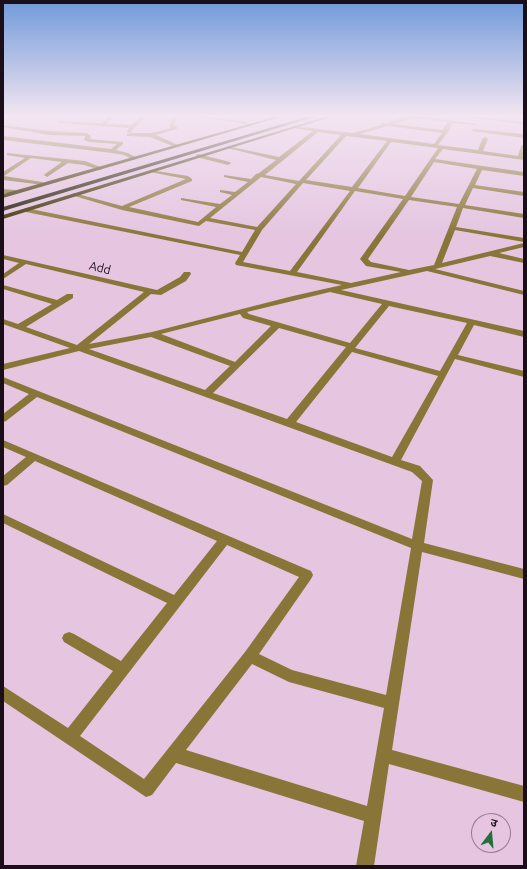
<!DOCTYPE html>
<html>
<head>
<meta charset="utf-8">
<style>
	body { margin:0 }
	#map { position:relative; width:527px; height:869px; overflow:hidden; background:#e5c5e0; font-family:Ubuntu,"Noto Sans Devanagari",sans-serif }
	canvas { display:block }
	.frame { position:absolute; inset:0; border:4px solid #1a0f19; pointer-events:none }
	.north { position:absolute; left:471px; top:813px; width:40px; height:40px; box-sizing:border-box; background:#e5c5e0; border:1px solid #947c90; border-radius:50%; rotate:16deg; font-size:11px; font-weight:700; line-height:16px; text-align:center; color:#1a0f19 }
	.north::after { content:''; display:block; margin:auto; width:14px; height:18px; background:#256f3d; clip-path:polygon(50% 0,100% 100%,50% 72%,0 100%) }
</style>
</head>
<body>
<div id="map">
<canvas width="527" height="869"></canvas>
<div class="frame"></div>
<div class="north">उ</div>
</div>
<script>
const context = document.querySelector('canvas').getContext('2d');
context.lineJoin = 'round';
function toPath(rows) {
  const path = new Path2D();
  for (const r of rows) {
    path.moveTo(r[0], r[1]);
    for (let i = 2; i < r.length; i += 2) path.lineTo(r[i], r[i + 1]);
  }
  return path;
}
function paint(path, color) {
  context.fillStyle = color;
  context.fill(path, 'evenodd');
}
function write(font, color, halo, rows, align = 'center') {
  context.font = font + ' Ubuntu,sans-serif';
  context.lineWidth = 4;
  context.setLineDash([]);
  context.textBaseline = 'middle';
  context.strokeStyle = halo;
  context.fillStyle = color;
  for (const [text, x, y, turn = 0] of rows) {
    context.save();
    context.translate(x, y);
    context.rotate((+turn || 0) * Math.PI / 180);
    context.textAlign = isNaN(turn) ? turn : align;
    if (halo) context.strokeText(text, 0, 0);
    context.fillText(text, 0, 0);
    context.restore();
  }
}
paint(toPath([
	[111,115,115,115,106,124,131,125,143,115,147,115,130,133,151,133,171,128,169,126,174,115,178,115,174,125,177,127,177,129,156,135,180,146,175,147,150,137,127,136,127,134,130,133,127,132,129,128,59,123,57,122,59,121,101,123,111,115],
	[188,115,243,121,251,125,249,126,242,123,190,116,188,115],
	[268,115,282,115,283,116,281,117,270,116,268,115],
	[411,115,477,124,475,125,452,123,448,132,438,145,478,150,482,139,485,137,488,139,483,151,518,156,521,146,524,144,524,160,443,149,435,159,524,172,524,176,482,170,475,185,524,192,524,196,473,188,465,205,524,214,524,218,463,208,456,227,524,238,524,242,455,230,442,263,524,243,524,247,499,253,524,259,524,263,490,256,435,269,524,291,524,295,427,271,341,290,524,331,524,337,474,325,458,355,524,371,524,377,455,359,401,460,420,466,433,480,424,543,524,569,524,579,422,552,392,750,524,786,524,802,389,764,374,866,356,866,364,821,176,763,152,795,146,797,3,701,3,686,68,728,113,671,64,642,62,638,64,634,69,632,74,634,121,661,167,603,3,523,3,514,174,595,217,541,35,461,7,485,3,486,3,476,26,457,3,447,3,440,311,571,313,575,311,579,259,654,292,670,386,695,411,548,37,397,6,421,3,422,3,414,29,394,3,383,3,377,412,539,422,481,412,472,79,351,3,370,3,364,70,348,3,324,3,319,18,324,52,304,3,289,3,285,57,300,67,294,73,294,73,298,26,327,77,345,144,292,26,264,3,279,3,274,19,263,3,259,3,255,157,290,180,277,184,272,190,272,191,274,186,281,161,295,151,294,89,344,152,332,293,296,342,285,236,265,235,263,240,255,26,212,23,210,26,208,242,252,255,230,206,221,199,226,122,210,71,195,74,193,122,206,186,179,150,172,150,170,188,176,192,179,192,181,129,207,198,222,216,207,181,200,181,198,220,204,232,195,220,192,220,190,235,192,248,182,224,177,224,175,251,179,256,174,259,173,276,160,227,148,227,146,279,157,313,131,294,128,292,126,353,133,381,125,381,123,386,123,411,115],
	[414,118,447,122,443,130,394,124,414,118],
	[387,126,442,133,434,144,360,134,387,126],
	[318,132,341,135,299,181,265,175,318,132],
	[346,136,387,141,352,187,306,180,346,136],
	[391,142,438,148,405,196,358,188,391,142],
	[434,162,477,169,459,204,411,197,434,162],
	[261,177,296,184,257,227,210,218,261,177],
	[303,183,350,191,290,271,243,262,262,230,303,183],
	[355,191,403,199,360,259,366,266,401,272,351,283,297,272,355,191],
	[409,200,457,207,434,265,409,270,371,262,368,259,409,200],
	[330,292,382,304,350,343,249,314,247,312,330,292],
	[389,306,467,323,440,371,355,348,389,306],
	[240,314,243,318,271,326,235,362,161,334,240,314],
	[279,328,346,347,287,419,213,393,279,328],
	[151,337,230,366,205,390,89,349,151,337],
	[352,352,438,376,392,457,296,422,352,352],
	[227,545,299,577,245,652,144,779,80,736,227,545],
	[252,664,289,682,384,708,367,806,186,750,252,664],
	[457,115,524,122,524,124,459,116,457,115],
	[3,125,49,131,87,133,91,136,90,139,123,142,123,144,116,150,128,153,137,158,134,160,124,155,112,153,3,140,3,136,111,149,117,144,89,142,84,140,85,136,49,135,3,127,3,125],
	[474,129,524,134,524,138,472,131,472,130,474,129],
	[7,153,85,161,103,168,100,170,84,165,68,163,47,177,44,175,45,174,62,162,31,158,4,176,42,182,45,184,44,185,3,180,3,172,25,158,7,155,7,153],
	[198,154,230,162,231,163,228,165,196,157,196,155,198,154],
	[3,189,15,190,18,192,15,194,3,193,3,189]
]), '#897537');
paint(toPath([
	[281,115,287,115,3,198,3,194,281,115],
	[331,115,337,115,3,219,3,215,331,115]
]), '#3c2e00');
paint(toPath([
	[313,115,321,115,3,211,3,207,313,115]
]), '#201803');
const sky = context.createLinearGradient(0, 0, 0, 236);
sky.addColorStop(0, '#709ada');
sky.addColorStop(0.49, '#f3e5f1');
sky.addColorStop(1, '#f3e5f100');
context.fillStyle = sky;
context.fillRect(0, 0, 527, 236);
write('12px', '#1a0f19', '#e5c5e0', [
	["Add",100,268,14]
]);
</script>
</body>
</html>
